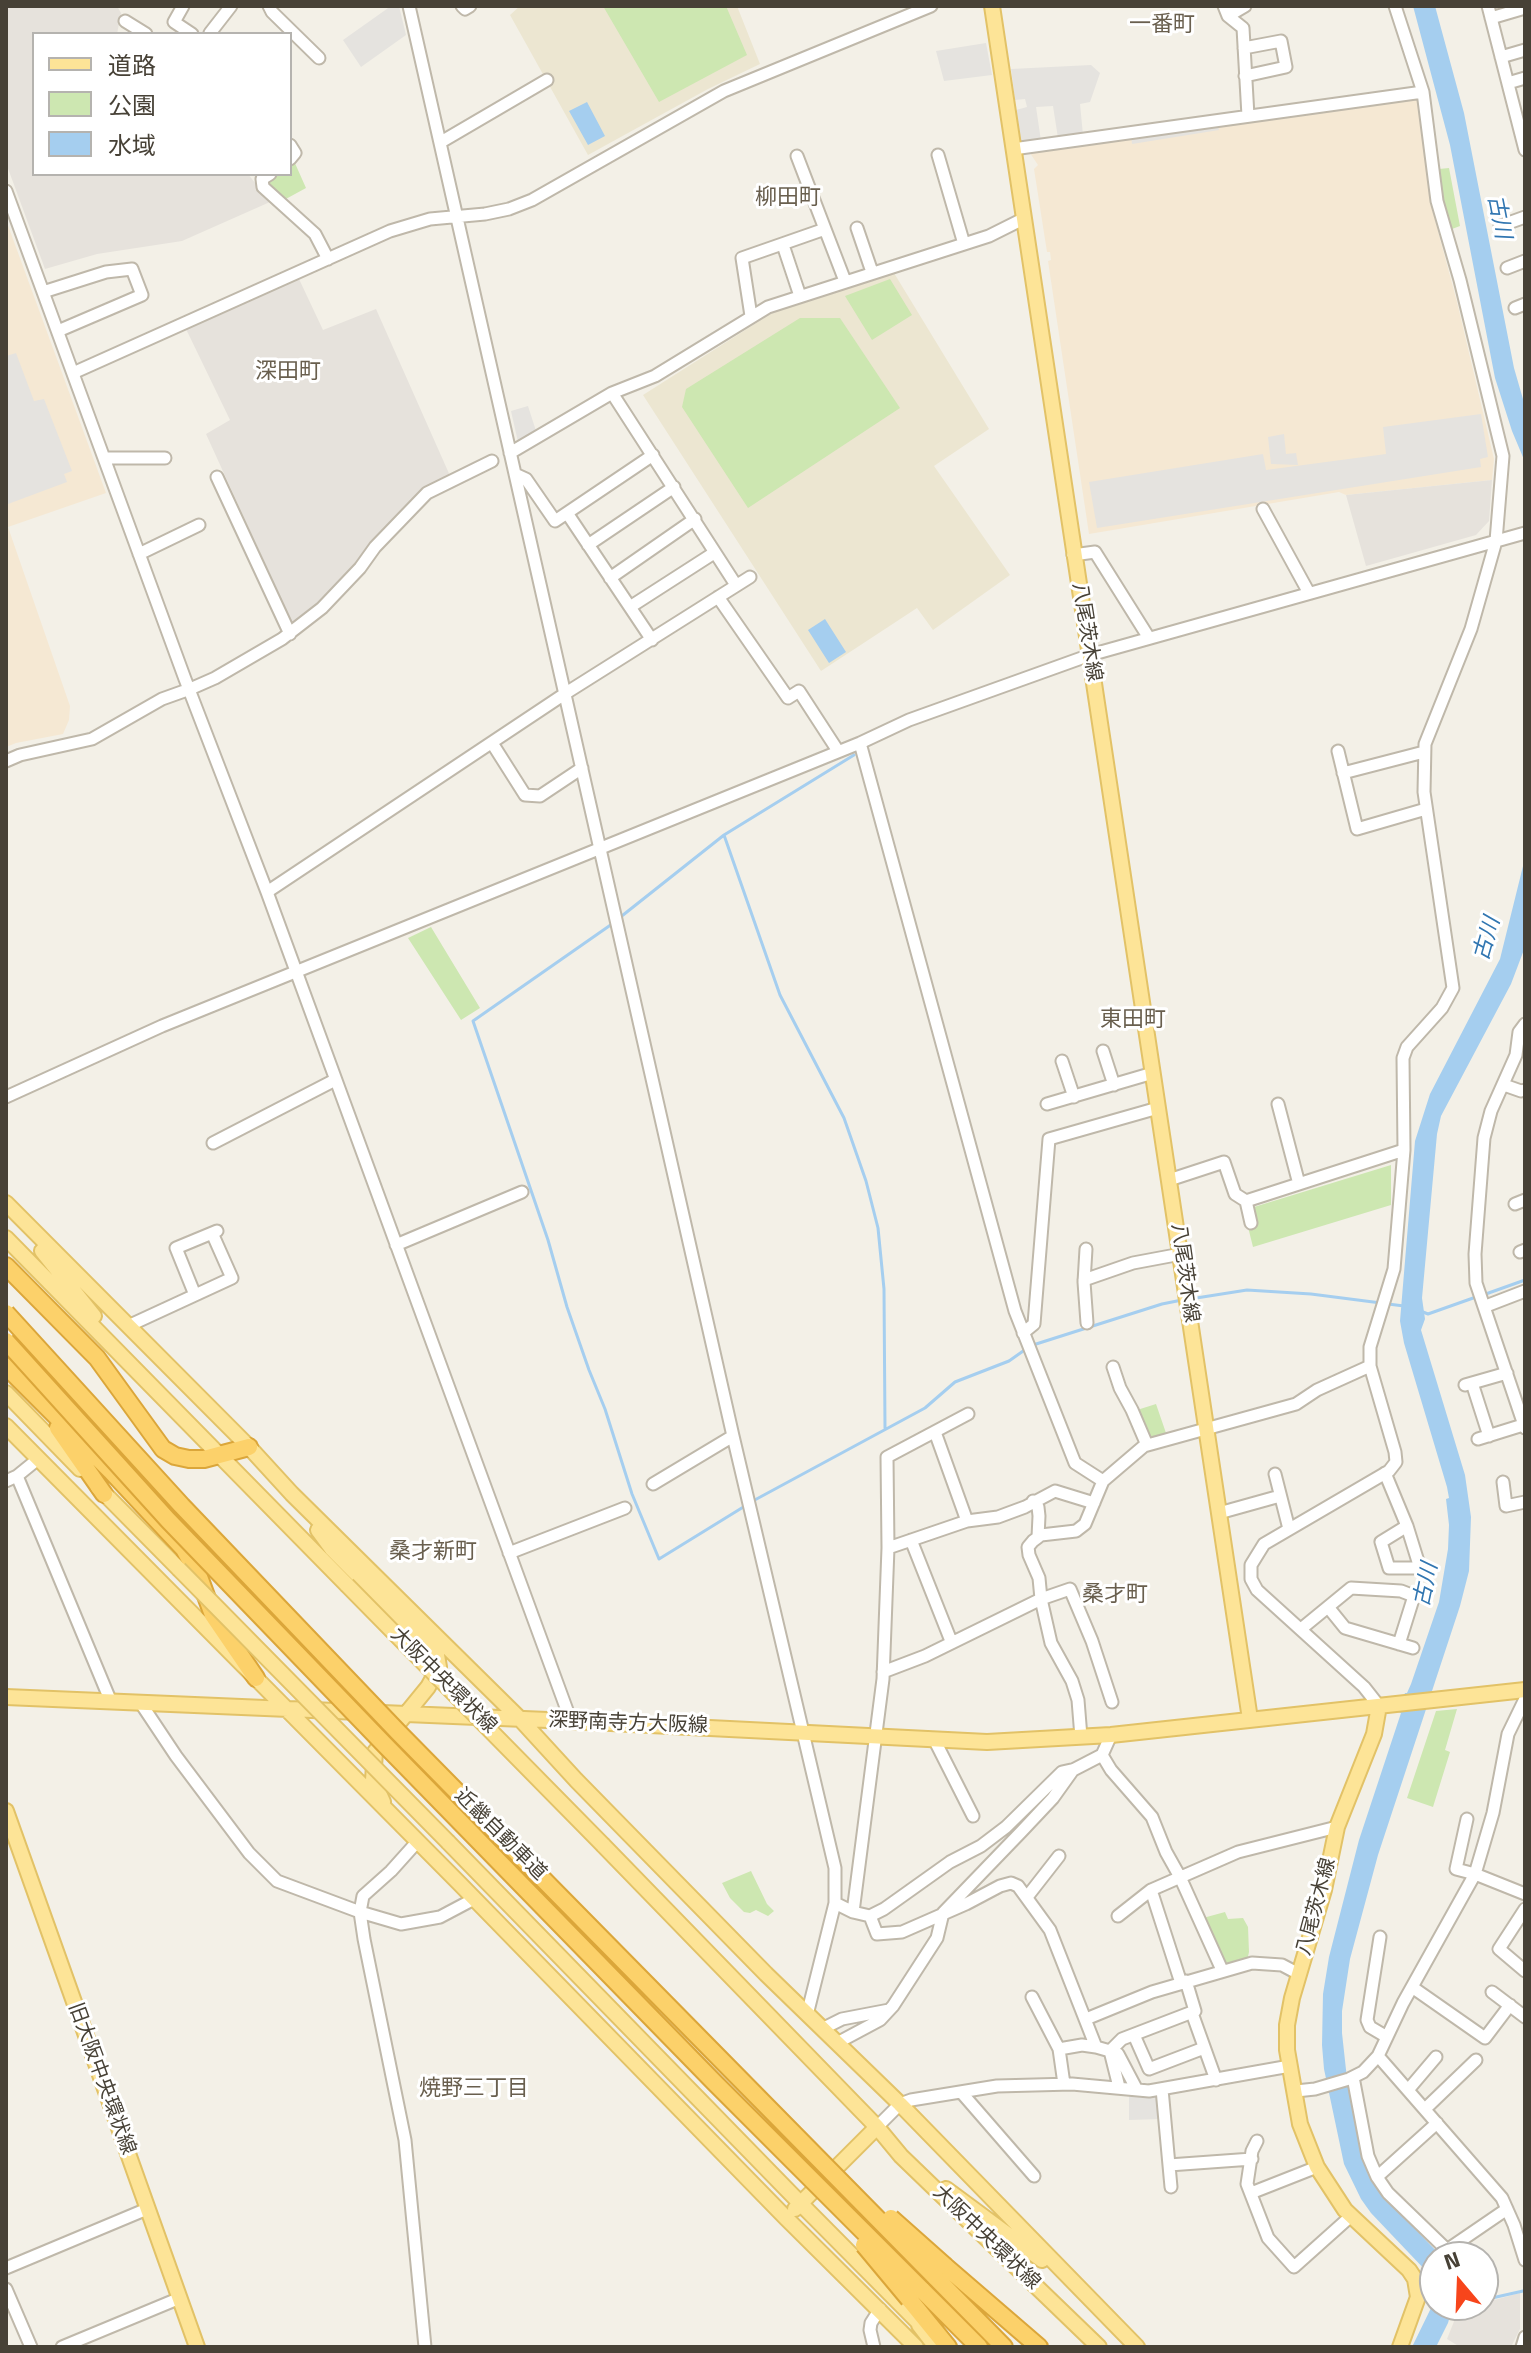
<!DOCTYPE html>
<html>
<head>
<meta charset="utf-8">
<style>
	body { margin:0 }
	#map { position:relative; width:1531px; height:2353px; overflow:hidden; background:#f3f0e7; font-family:"Titillium Web","Noto Sans JP",sans-serif }
	canvas { display:block }
	.frame { position:absolute; inset:0; border:8px solid #474136; pointer-events:none }
	.legend { position:absolute; left:32px; top:32px; width:260px; height:144px; box-sizing:border-box; background:#fff; border:2px solid #b5b3af; margin:0; padding:10px 14px; list-style:none; font-size:24px; color:#474136 }
	.legend li { display:flex; align-items:center; gap:16px; height:40px }
	.legend b { width:40px; border:2px solid #b5b3af }
	.north { position:absolute; left:1419px; top:2241px; width:80px; height:80px; box-sizing:border-box; background:#fff; border:2px solid #b5b3af; border-radius:50%; rotate:341deg; font-size:22px; font-weight:700; line-height:32px; text-align:center; color:#474136 }
	.north::after { content:''; display:block; margin:auto; width:28px; height:36px; background:#f7451b; clip-path:polygon(50% 0,100% 100%,50% 72%,0 100%) }
</style>
</head>
<body>
<div id="map">
<canvas width="1531" height="2353"></canvas>
<div class="frame"></div>
<ul class="legend">
<li><b style="height:10px;background:#fde497"></b>道路</li>
<li><b style="height:22px;background:#cde7b1"></b>公園</li>
<li><b style="height:22px;background:#a5ceef"></b>水域</li>
</ul>
<div class="north">N</div>
</div>
<script>
const context = document.querySelector('canvas').getContext('2d');
context.lineJoin = 'round';
function paint(path, color) {
  context.fillStyle = color;
  context.fill(path, 'evenodd');
}
function toPath(rows) {
  const path = new Path2D();
  for (const r of rows) {
    path.moveTo(r[0], r[1]);
    for (let i = 2; i < r.length; i += 2) path.lineTo(r[i], r[i + 1]);
  }
  return path;
}
function strokePath(path, color, width, dash) {
  context.strokeStyle = color;
  context.lineWidth = width;
  context.lineCap = dash ? 'butt' : 'round';
  context.setLineDash(dash || []);
  context.stroke(path);
}
function write(font, color, halo, rows, align = 'center') {
  context.font = font + ' "Titillium Web","Noto Sans JP",sans-serif';
  context.lineWidth = 6;
  context.setLineDash([]);
  context.textBaseline = 'middle';
  context.strokeStyle = halo;
  context.fillStyle = color;
  for (const [text, x, y, turn = 0] of rows) {
    context.save();
    context.translate(x, y);
    context.rotate((+turn || 0) * Math.PI / 180);
    context.textAlign = isNaN(turn) ? turn : align;
    if (halo) context.strokeText(text, 0, 0);
    context.fillText(text, 0, 0);
    context.restore();
  }
}
paint(toPath([
	[1417,98,1431,205,1457,302,1494,459,1492,480,1346,495,1339,492,1089,534,1048,261,1051,260,1050,252,1047,252,1034,169,1038,165,1030,153,1025,151],
	[6,220,106,493,8,527,70,706,69,720,63,734,16,743,6,747]
]), '#f5e8d3');
paint(toPath([
	[6,6,117,6,121,13,117,34,34,34,34,174,248,174,270,202,182,241,97,254,45,269,6,163],
	[299,279,323,330,376,309,451,478,421,491,366,550,352,571,313,610,293,625,206,434,230,420,186,329],
	[1492,480,1489,521,1476,535,1366,566,1346,495],
	[1520,2293,1520,2329,1511,2347,1460,2347,1447,2339,1459,2309,1483,2305,1483,2303]
]), '#e6e2dc');
paint(toPath([
	[520,6,737,6,760,64,708,89,588,155,510,15],
	[894,273,989,429,934,466,1010,575,933,630,917,608,821,671,643,395,772,313]
]), '#ece6d1');
paint(toPath([
	[603,6,726,6,747,55,659,102],
	[294,161,306,188,284,200,267,187,266,180,276,174,290,174,290,164],
	[1449,168,1460,226,1452,229,1442,199,1439,169],
	[890,279,912,315,872,340,845,296],
	[800,318,840,318,900,408,748,508,682,407,686,389],
	[431,927,480,1008,461,1020,408,938],
	[1391,1165,1391,1205,1253,1247,1248,1227,1258,1224,1254,1207],
	[1156,1404,1166,1433,1147,1439,1137,1410],
	[1457,1709,1445,1750,1450,1752,1433,1807,1407,1798,1436,1711],
	[751,1871,767,1904,774,1911,768,1916,756,1910,750,1913,744,1912,730,1898,722,1883],
	[1225,1912,1228,1919,1243,1918,1248,1927,1249,1952,1247,1961,1223,1966,1203,1918]
]), '#cde7b1');
paint(toPath([
	[391,6,399,6,406,35,361,67,343,40],
	[986,43,992,75,944,81,936,51],
	[1091,65,1100,73,1090,102,1080,104,1083,135,1058,138,1053,106,1036,107,1041,141,1021,144,1016,110,1027,107,1025,99,1015,100,1011,69],
	[1217,123,1219,130,1132,144,1131,135],
	[16,353,34,401,44,399,72,471,64,474,67,482,8,504,6,356],
	[528,406,536,431,518,442,511,411],
	[1481,414,1488,457,1480,459,1481,467,1097,528,1089,482,1263,454,1266,470,1386,454,1383,427],
	[1284,434,1286,454,1296,453,1298,465,1271,464,1268,437],
	[1158,2092,1161,2119,1129,2120,1129,2093]
]), '#e5e3df');
paint(toPath([
	[1413,6,1435,6,1464,113,1514,368,1525,406,1525,462,1512,431,1495,378,1450,145],
	[587,102,605,136,588,145,569,111],
	[825,619,846,652,829,663,808,630],
	[1525,858,1525,947,1511,984,1441,1116,1437,1134,1422,1298,1425,1319,1421,1330,1465,1475,1471,1517,1469,1571,1460,1606,1378,1855,1350,1959,1342,2011,1342,2033,1348,2088,1363,2154,1390,2203,1442,2257,1435,2257,1435,2305,1453,2305,1448,2323,1436,2347,1412,2347,1432,2306,1433,2288,1428,2273,1371,2213,1361,2199,1344,2164,1324,2069,1322,2045,1323,1994,1329,1957,1359,1840,1401,1713,1398,1712,1405,1693,1407,1693,1411,1684,1439,1602,1448,1549,1449,1525,1446,1499,1449,1498,1447,1487,1404,1343,1400,1321,1415,1141,1430,1094,1500,959]
]), '#a5ceef');
strokePath(toPath([
	[724,835,780,995,844,1118,866,1181,878,1228,884,1289,885,1428],
	[618,919,724,835,854,755],
	[612,924,473,1021,548,1240,567,1307,589,1370,605,1409,632,1494,659,1559,745,1506],
	[1483,1295,1525,1280],
	[1190,1299,1247,1290,1311,1294,1381,1303],
	[1388,1304,1404,1306],
	[1423,1312,1428,1314,1476,1297],
	[1033,1345,1162,1304,1182,1300],
	[751,1502,925,1408,955,1382,1009,1361,1026,1349],
	[1483,2300,1523,2291],
	[1450,2308,1462,2305]
]), '#a5ceef', 3);
const minor = toPath([
	[183,6,174,22,192,34],
	[269,6,272,12,319,58],
	[409,6,733,1436,835,1868,835,1903,807,2015],
	[462,6,465,9,470,6],
	[1224,6,1228,16,1243,28,1248,116],
	[1488,6,1525,150],
	[1228,16,1245,6],
	[1491,18,1525,8],
	[125,21,146,34],
	[210,33,231,6],
	[1244,48,1281,41,1286,67,1245,76],
	[1501,57,1525,50],
	[1508,83,1525,78],
	[441,142,547,80],
	[290,145,295,153,290,159],
	[1013,149,1423,92],
	[938,155,964,244],
	[797,156,825,229],
	[270,174,262,179,263,187,315,234,328,259],
	[6,191,185,679,267,892,571,1721],
	[1500,226,1525,217],
	[857,228,872,272],
	[783,245,800,296],
	[1507,268,1525,261],
	[43,292,106,272,132,269,142,295,58,331],
	[1515,308,1525,304],
	[751,316,742,258,825,229,845,281],
	[73,373,390,231,430,219,485,214,509,209,532,200,724,91,931,6],
	[612,393,736,585],
	[510,453,612,393,655,376,768,307,989,236,1023,219],
	[104,458,165,458],
	[515,474,526,479,555,521,653,455],
	[217,477,290,634],
	[1263,509,1309,593],
	[567,513,652,640],
	[588,545,674,487],
	[139,554,199,525],
	[1073,555,1095,552,1149,638],
	[610,578,695,519],
	[718,597,788,698,799,691,838,751],
	[630,607,714,553],
	[492,743,525,795,540,796,582,768],
	[860,743,1015,1311,1075,1463,1103,1481],
	[1338,751,1357,829,1426,809],
	[6,761,20,755,92,739,162,699,190,689,215,678,282,639,322,608,360,568,375,547,427,493,492,461],
	[1343,773,1424,752],
	[267,892,566,693,750,577],
	[1525,1024,1519,1032,1516,1055,1491,1111,1484,1138,1475,1254,1476,1283,1525,1428],
	[1103,1051,1114,1085],
	[1062,1061,1074,1097],
	[1504,1085,1521,1091,1525,1090],
	[6,1097,162,1026,860,743,909,720,1090,655,1525,533],
	[1047,1104,1153,1073],
	[1278,1104,1299,1184],
	[213,1143,335,1080],
	[1169,1180,1224,1162,1235,1194,1246,1201],
	[1515,1204,1525,1200],
	[1251,1223,1246,1201,1404,1150],
	[396,1245,522,1192],
	[1086,1249,1084,1282,1087,1323],
	[1520,1252,1525,1250],
	[1084,1280,1133,1263,1181,1254],
	[195,1295,176,1248,217,1231],
	[1486,1306,1525,1291],
	[128,1326,232,1278,212,1233],
	[1023,1333,1034,1324,1049,1139,1158,1108],
	[1113,1367,1120,1388,1132,1410,1147,1445],
	[1472,1383,1489,1436],
	[1465,1385,1507,1373],
	[1478,1439,1523,1425],
	[1385,1473,1407,1526,1420,1568,1389,1568,1381,1542,1407,1526],
	[1275,1474,1289,1529],
	[17,1476,111,1702],
	[6,1481,17,1476,38,1459],
	[1503,1482,1506,1506,1525,1502],
	[653,1484,733,1436],
	[1033,1501,1038,1507,1039,1516,1038,1537],
	[1219,1513,1280,1496],
	[967,1521,998,1517,1025,1507,1055,1491,1094,1503],
	[911,1540,951,1641],
	[888,1548,967,1521,935,1432],
	[509,1553,625,1508],
	[1328,1607,1345,1628,1413,1648],
	[1301,1629,1351,1588,1401,1591,1414,1596,1399,1644],
	[883,1672,925,1656,1041,1599,1070,1589,1092,1641,1112,1702],
	[140,1702,176,1756,249,1853,277,1881,360,1912,401,1924,440,1917,474,1899],
	[1379,1706,1364,1687,1257,1590,1251,1579,1251,1565,1264,1544,1389,1471,1396,1462,1395,1452,1370,1366,1370,1347,1394,1269,1404,1150,1403,1058,1407,1047,1442,1008,1453,988,1424,792,1425,744,1471,629,1496,541,1503,456,1460,280,1437,201,1423,92,1395,6],
	[1081,1737,1078,1700,1072,1681,1051,1643,1041,1599,1039,1578,1029,1555,1028,1547,1033,1541,1041,1535,1076,1531,1085,1524,1103,1481,1144,1446,1296,1404,1317,1390,1370,1366],
	[934,1739,973,1816],
	[1102,1755,1111,1770,1152,1817,1166,1852,1180,1877,1222,1970],
	[1467,1819,1456,1869,1475,1874,1525,1894],
	[417,1842,391,1871,363,1896,360,1912,364,1939,405,2140,425,2347],
	[1151,1890,1181,1983],
	[1027,1897,1059,1856],
	[835,1903,853,1912,870,1916,877,1934,902,1932,966,1904,1000,1886,1011,1883,1018,1886,1050,1930,1096,2047,1110,2051,1119,2087],
	[1525,1909,1499,1949,1525,1971],
	[853,1912,883,1679,888,1548,887,1457,968,1414],
	[870,1916,884,1909,950,1862,981,1846,1006,1827,1062,1772,1071,1770],
	[1118,1916,1151,1890,1238,1852,1337,1827],
	[1380,1937,1367,2020,1370,2027,1387,2037],
	[1412,1987,1485,2038,1510,2005],
	[1492,1992,1525,2017],
	[1032,1997,1059,2049,1064,2084],
	[1192,2013,1216,2080],
	[1086,2019,1152,1992,1252,1963,1282,1965,1299,1974],
	[822,2029,842,2019,889,2010],
	[1134,2035,1149,2069,1204,2048],
	[837,2043,880,2020,893,2006,937,1938,943,1913,1022,1831,1053,1798,1073,1770,1102,1755,1111,1735],
	[1059,2049,1082,2045,1096,2047],
	[1378,2056,1502,2198,1514,2225,1525,2260],
	[1353,2077,1368,2156,1377,2177,1388,2193,1447,2250,1507,2209],
	[1162,2089,1171,2187],
	[1137,2090,1118,2054,1110,2051,1122,2039,1195,2011,1186,1981],
	[1408,2090,1436,2057],
	[1296,2091,1315,2089,1349,2079,1363,2072,1378,2056,1403,2003,1475,1874,1493,1813,1508,1734,1525,1699],
	[961,2092,1034,2176],
	[1425,2109,1476,2060],
	[877,2127,900,2104,911,2100,997,2086,1072,2084,1149,2091,1290,2066],
	[1257,2141,1252,2151,1247,2184,1268,2238,1294,2267,1351,2216],
	[1169,2165,1252,2159],
	[1377,2177,1437,2123],
	[1251,2193,1317,2167],
	[6,2268,147,2209],
	[6,2289,31,2347],
	[62,2347,180,2298],
	[874,2347,870,2330,871,2323,880,2309],
	[1522,2347,1525,2337]
]);
const major = toPath([
	[992,6,1250,1719],
	[6,1203,249,1447,292,1494,521,1720,576,1780,766,1974,900,2104,1137,2347],
	[6,1238,347,1585],
	[42,1251,94,1316],
	[6,1393,80,1469],
	[6,1426,460,1884,786,2218,916,2347],
	[98,1487,179,1569],
	[318,1530,332,1549,437,1655,439,1667,428,1687,375,1752,373,1780,383,1802],
	[6,1697,571,1721,987,1742,1111,1735,1525,1690],
	[1379,1706,1374,1734,1337,1827,1324,1890,1292,1998,1287,2025,1287,2050,1300,2124,1317,2167,1345,2210,1409,2270,1415,2279,1418,2297,1400,2347],
	[6,1811,197,2347],
	[448,1842,800,2203,926,2330],
	[603,1845,877,2127,901,2156,1099,2347],
	[946,2189,1042,2260],
	[795,2209,877,2127],
	[919,2325,936,2347]
]);
const highway = toPath([
	[6,1266,97,1358,163,1449,175,1456,189,1459,204,1459,249,1447],
	[6,1366,111,1471,184,1549,198,1574,213,1615,256,1678],
	[58,1428,104,1494],
	[945,2266,1039,2347],
	[935,2277,1004,2347],
	[921,2289,979,2347],
	[909,2299,948,2347]
]);
strokePath(minor, '#bfb8aa', 15);
strokePath(major, '#e2c267', 18);
strokePath(highway, '#dba63a', 20);
strokePath(minor, '#fff', 11);
strokePath(major, '#fde497', 14);
strokePath(highway, '#fcd16a', 16);
const majorBridge = toPath([
	[179,1569,448,1842],
	[347,1585,603,1845]
]);
const highwayBridge = toPath([
	[6,1313,182,1506,399,1733,935,2277],
	[6,1341,168,1520,384,1744,715,2083,921,2289],
	[891,2218,945,2266],
	[864,2245,909,2299]
]);
strokePath(majorBridge, '#e2c267', 18, []);
strokePath(highwayBridge, '#dba63a', 20, []);
strokePath(majorBridge, '#fde497', 14);
strokePath(highwayBridge, '#fcd16a', 16);
write('20px', '#474136', '#fff', [
	["八尾茨木線",1086,632,81],
	["八尾茨木線",1184,1273,82],
	["大阪中央環状線",443,1681,45],
	["深野南寺方大阪線",628,1724,2],
	["近畿自動車道",500,1835,45],
	["八尾茨木線",1317,1907,-75],
	["旧大阪中央環状線",101,2079,70],
	["大阪中央環状線",986,2238,44]
]);
write('22px', '#695f4e', '#fff', [
	["一番町",1162,26],
	["柳田町",788,199],
	["深田町",288,373],
	["東田町",1133,1021],
	["桑才新町",433,1553],
	["桑才町",1115,1596],
	["焼野三丁目",474,2090]
]);
write('italic 22px', '#3176b1', '#fff', [
	["古川",1498,217,79],
	["古川",1488,939,-74],
	["古川",1427,1585,-78]
]);
</script>
</body>
</html>
